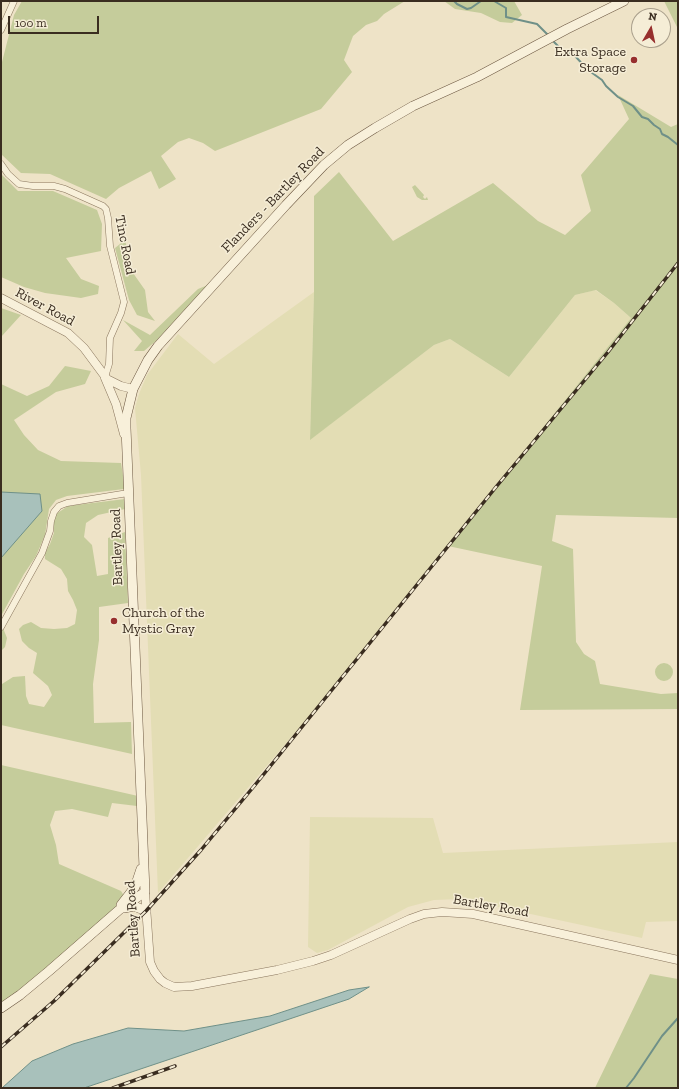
<!DOCTYPE html>
<html>
<head>
<meta charset="utf-8">
<style>
	body { margin:0 }
	#map { position:relative; width:679px; height:1089px; overflow:hidden; background:#eee3c7; font-family:"Zilla Slab",serif }
	canvas { display:block }
	.frame { position:absolute; inset:0; border:2px solid #3a2d20; pointer-events:none }
	.north { position:absolute; left:631px; top:8px; width:40px; height:40px; box-sizing:border-box; background:#f5edd6; border:1px solid #aaa08d; border-radius:50%; rotate:9deg; font-size:11px; font-weight:700; line-height:16px; text-align:center; color:#3a2d20 }
	.north::after { content:''; display:block; margin:auto; width:14px; height:18px; background:#972f2e; clip-path:polygon(50% 0,100% 100%,50% 72%,0 100%) }
	.scale { position:absolute; left:8px; top:16px; width:91px; height:18px; box-sizing:border-box; border:2px solid #3a2d20; border-top:0; padding-left:5px; font-size:12px; line-height:14px; white-space:nowrap; color:#3a2d20; -webkit-text-stroke:3px #f5edd6; paint-order:stroke }
</style>
</head>
<body>
<div id="map">
<canvas width="679" height="1089"></canvas>
<div class="frame"></div>
<div class="north">N</div>
<div class="scale">100 m</div>
</div>
<script>
const context = document.querySelector('canvas').getContext('2d');
context.lineJoin = 'round';
function paint(path, color) {
  context.fillStyle = color;
  context.fill(path, 'evenodd');
}
function toPath(rows) {
  const path = new Path2D();
  for (const r of rows) {
    if (r.length === 3) {
      path.moveTo(r[0] + r[2], r[1]);
      path.arc(r[0], r[1], r[2], 0, 2 * Math.PI);
      continue;
    }
    path.moveTo(r[0], r[1]);
    for (let i = 2; i < r.length; i += 2) path.lineTo(r[i], r[i + 1]);
  }
  return path;
}
function strokePath(path, color, width, dash) {
  context.strokeStyle = color;
  context.lineWidth = width;
  context.lineCap = dash ? 'butt' : 'round';
  context.setLineDash(dash || []);
  context.stroke(path);
}
function write(font, color, halo, rows, align = 'center') {
  context.font = font + ' "Zilla Slab",serif';
  context.lineWidth = 3;
  context.setLineDash([]);
  context.textBaseline = 'middle';
  context.strokeStyle = halo;
  context.fillStyle = color;
  for (const [text, x, y, turn = 0] of rows) {
    context.save();
    context.translate(x, y);
    context.rotate((+turn || 0) * Math.PI / 180);
    context.textAlign = isNaN(turn) ? turn : align;
    if (halo) context.strokeText(text, 0, 0);
    context.fillText(text, 0, 0);
    context.restore();
  }
}
paint(toPath([
	[595,290,614,303,631,318,448,546,312,713,158,893,141,475,135,408,139,394,147,375,178,334,214,364,314,292,310,439,434,345,450,339,509,377,575,295],
	[310,817,433,818,443,853,678,842,678,921,646,922,642,938,461,899,434,900,408,907,328,950,317,953,308,947]
]), '#e3ddb4');
paint(toPath([
	[22,1,405,1,384,14,377,21,366,25,353,36,344,60,352,72,321,109,215,151,203,143,189,138,178,142,161,156,176,179,159,189,151,171,119,188,106,199,50,174,21,173,1,154,1,66,14,15],
	[444,1,514,1,522,15,512,23,500,22,481,13,455,9],
	[664,1,678,1,678,29],
	[618,95,671,127,678,124,678,518,556,515,552,541,573,549,576,642,584,654,595,661,600,684,661,694,678,693,678,709,520,710,542,566,448,546,631,318,614,303,596,290,575,295,509,377,450,339,434,345,310,440,314,292,314,196,339,172,393,241,493,183,538,221,565,235,591,211,581,175,629,119],
	[1,174,18,191,53,191,97,210,102,224,101,251,66,258,81,279,99,286,98,294,81,298,45,293,24,287,1,277],
	[415,185,424,195,423,197,425,199,427,197,428,200,422,200,417,197,412,187],
	[125,240,133,273,145,290,148,312,155,321,137,315,129,300,115,248],
	[208,285,157,340,144,351,134,351,142,341,123,320,150,335,198,289],
	[1,308,21,315,1,337],
	[65,366,91,371,85,384,56,392,14,420,24,435,38,450,61,461,121,463,124,482,124,489,67,496,56,500,49,509,45,535,36,556,24,574,1,616,1,384,27,396,49,386],
	[125,499,125,509,98,515,86,523,84,537,92,545,97,576,108,574,108,538,125,532,128,603,99,607,99,640,93,684,94,723,131,722,132,754,1,725,1,683,2,684,13,677,25,676,26,696,29,704,44,707,52,695,48,686,33,673,37,653,29,648,22,641,19,629,23,625,31,622,41,628,54,629,67,628,75,624,77,610,73,600,68,591,67,579,61,569,45,559,45,553,50,544,54,533,54,521,56,514,68,506],
	[3,628,7,638,5,647,1,651,1,633],
	[664,672,9],
	[1,765,138,796,137,806,112,803,108,817,72,809,55,811,50,825,56,845,59,864,121,891,124,896,115,909,18,992,1,1003],
	[650,974,678,979,678,1088,595,1088]
]), '#c5cc9b');
const water = toPath([
	[1,492,40,494,42,511,1,558,1,492],
	[369,987,349,999,84,1088,2,1088,32,1061,73,1044,128,1028,184,1031,270,1016,349,990,369,987]
]);
paint(water, '#a8c1bb');
strokePath(water, '#6f9088', 1);
strokePath(toPath([
	[454,1,457,4,467,9,471,8,481,1],
	[494,1,506,8,506,17,537,24,548,35],
	[553,41,562,50,575,56,588,70,602,80,606,86,618,97,633,106,642,117,648,119,654,125,660,129,662,134,668,137,678,145],
	[626,1088,634,1078,662,1036,678,1018]
]), '#6f9088', 2);
const minor = toPath([
	[1,30,14,1],
	[1,164,8,174,19,184,33,186,54,186,65,189,103,206,106,209,108,218,110,246,124,302,121,313,110,338,109,364,105,377],
	[1,627,42,553,50,531,51,521,54,512,59,506,67,503,128,493]
]);
const tertiary = toPath([
	[1,298,68,333,84,348,107,379,121,386,133,389],
	[105,378,116,404,124,434],
	[145,892,150,962,154,971,160,979,165,983,174,987,192,986,277,970,313,961,331,955,410,919,424,914,442,912,473,914,678,960]
]);
const secondary = toPath([
	[121,905,135,887,141,869],
	[124,908,134,906,146,911],
	[1,1008,20,995,49,971,119,910,145,892,126,428,126,418,133,389,148,360,158,346,286,205,324,165,348,145,375,128,413,106,477,77,567,29,624,1]
]);
strokePath(minor, '#89755d', 7);
strokePath(tertiary, '#89755d', 9);
strokePath(secondary, '#6b5640', 10);
strokePath(minor, '#f8f0da', 6);
strokePath(tertiary, '#f8f0da', 8);
strokePath(secondary, '#f8f0da', 9);
const rail = toPath([
	[1,1047,54,1001,146,911,201,850,255,785,496,487,608,352,678,263],
	[113,1088,175,1066]
]);
strokePath(rail, '#3a2d20', 3.5);
strokePath(rail, '#f5edd6', 2, [6]);
for (const [x, y, r, color] of [
	[634,60,4,"#972f2e"],
	[114,621,4,"#972f2e"]
]) {
  const dot = new Path2D();
  dot.arc(x, y, r, 0, 2 * Math.PI);
  context.fillStyle = color;
  context.fill(dot);
  strokePath(dot, '#f5edd6', 1.5);
}
write('14px', '#3a2d20', '#f5edd6', [
	["Extra Space",626,52],
	["Storage",626,68],
	["Church of the",122,613,"left"],
	["Mystic Gray",122,629,"left"]
], 'right');
write('14px', '#3a2d20', '#f5edd6', [
	["Flanders - Bartley Road",273,200,-46],
	["Tinc Road",125,245,79],
	["River Road",45,307,28],
	["Bartley Road",117,547,-92],
	["Bartley Road",491,906,10],
	["Bartley Road",133,919,-94]
]);
</script>
</body>
</html>
